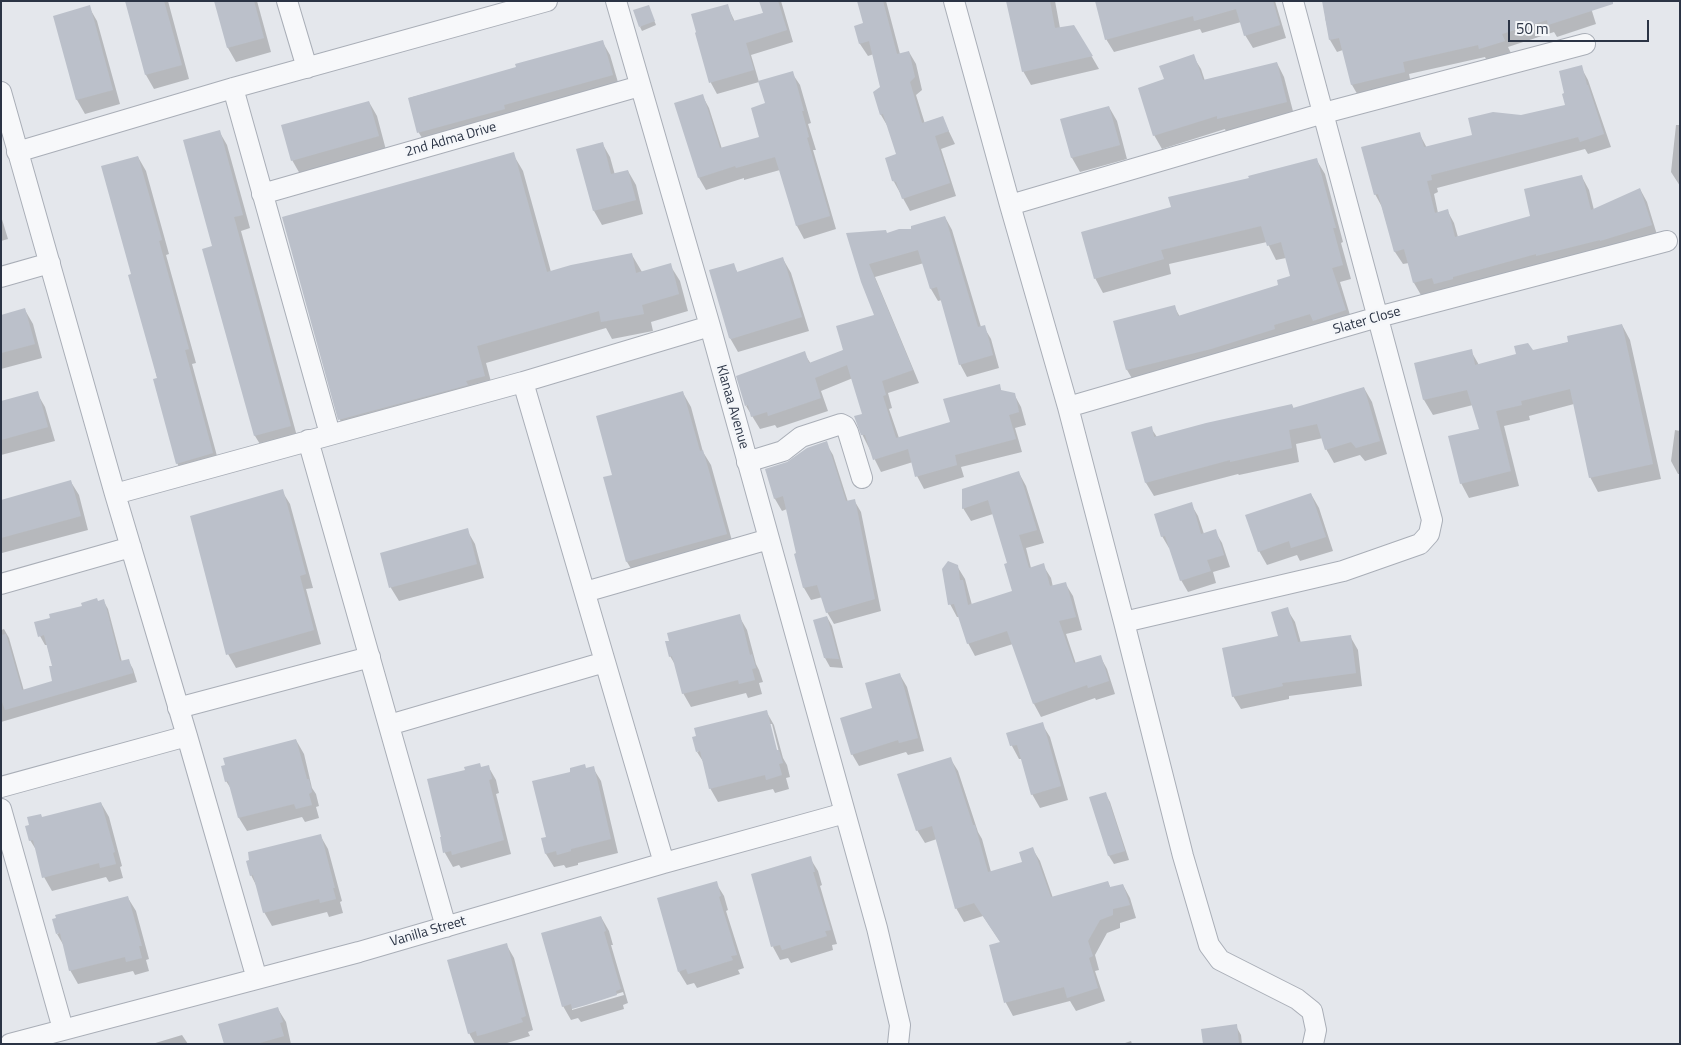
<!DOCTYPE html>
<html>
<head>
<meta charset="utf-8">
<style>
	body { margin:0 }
	#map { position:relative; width:1681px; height:1045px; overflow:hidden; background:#e4e7ec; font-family:"Titillium Web",sans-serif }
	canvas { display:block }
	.frame { position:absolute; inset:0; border:2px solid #2b3445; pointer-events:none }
	.scale { position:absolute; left:1508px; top:20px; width:141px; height:22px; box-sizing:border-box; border:2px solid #2b3445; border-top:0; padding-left:6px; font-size:15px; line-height:18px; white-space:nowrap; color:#2b3445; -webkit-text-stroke:4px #f4f6f9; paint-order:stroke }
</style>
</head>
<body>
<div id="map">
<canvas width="1681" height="1045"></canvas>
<div class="frame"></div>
<div class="scale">50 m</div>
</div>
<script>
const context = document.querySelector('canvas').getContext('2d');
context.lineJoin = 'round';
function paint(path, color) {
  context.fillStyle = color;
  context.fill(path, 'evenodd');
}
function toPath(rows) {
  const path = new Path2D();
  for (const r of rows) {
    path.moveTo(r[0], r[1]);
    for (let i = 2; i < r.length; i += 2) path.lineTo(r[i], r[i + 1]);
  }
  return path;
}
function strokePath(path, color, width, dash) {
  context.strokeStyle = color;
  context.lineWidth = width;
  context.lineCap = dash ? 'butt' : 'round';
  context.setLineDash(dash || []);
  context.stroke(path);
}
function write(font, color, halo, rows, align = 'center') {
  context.font = font + ' "Titillium Web",sans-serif';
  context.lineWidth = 5;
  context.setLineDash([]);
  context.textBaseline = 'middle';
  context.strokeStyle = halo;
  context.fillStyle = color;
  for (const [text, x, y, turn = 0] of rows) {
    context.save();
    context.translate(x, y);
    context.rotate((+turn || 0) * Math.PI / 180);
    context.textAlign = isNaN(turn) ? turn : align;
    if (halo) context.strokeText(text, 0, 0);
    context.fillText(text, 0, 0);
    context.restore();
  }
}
paint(toPath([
	[126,1,168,1,189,79,154,89,146,75],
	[215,1,257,1,271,52,236,62,228,48],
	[761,1,781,1,793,42,751,55,759,82,717,94,711,83,696,33,727,5,735,22,764,13],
	[859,1,886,1,900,54,909,52,916,64,922,90,916,95,925,124,942,117,955,144,941,149,956,196,910,211,893,180,897,155,888,127,881,115,882,87,874,54,868,56,860,44,856,27,865,24],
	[1009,1,1055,1,1060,28,1074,26,1099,69,1031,85,1023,71],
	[1096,1,1275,1,1286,38,1253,48,1245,35,1241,22,1202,33,1200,29,1114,52,1106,39],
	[89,7,97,21,120,104,85,114,77,100,54,17],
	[1591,8,1596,24,1557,37,1554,32,1508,47,1511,53,1487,61,1485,57,1409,74,1411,84,1359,97,1352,85,1343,50,1337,52,1330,40,1325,17],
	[650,10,656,25,642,31,640,27],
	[602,41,610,55,620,89,427,146,419,133,409,98,517,68],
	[1193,56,1201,69,1205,81,1277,63,1284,77,1294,115,1226,132,1225,129,1162,149,1154,135,1166,80],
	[1581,67,1588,80,1611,147,1588,154,1585,149,1437,188,1438,192,1434,194,1438,213,1447,210,1454,223,1458,237,1532,217,1582,177,1589,190,1594,210,1640,189,1647,202,1658,238,1443,296,1439,290,1421,295,1414,283,1409,263,1403,264,1395,252,1382,207,1375,194,1419,133,1427,148,1474,136,1521,117,1567,106,1566,93],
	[792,73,800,85,811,123,808,124,816,150,813,150,836,229,804,239,797,226,780,170,744,180,744,178,706,190,699,178,702,95,709,108,722,149,761,138,767,104],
	[369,102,377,116,386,150,300,174,292,160],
	[1109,107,1117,121,1127,159,1080,172,1072,158,1062,120],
	[1676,125,1680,125,1680,186,1671,172],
	[219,131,227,145,250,228,241,231,298,440,263,449,255,436,213,247],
	[602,143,610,157,615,175,628,171,636,185,643,214,602,225,594,211,578,149],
	[513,154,523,171,551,272,632,255,642,272,670,265,680,281,688,311,651,322,653,331,612,339,606,328,486,363,494,393,349,437,340,420,283,218],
	[138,157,146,171,169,254,166,255,196,363,192,364,220,467,185,477,177,463,133,275],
	[1316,159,1325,174,1343,242,1341,243,1351,279,1340,282,1353,325,1136,385,1127,370,1115,322,1174,306,1180,317,1280,285,1291,276,1286,258,1276,260,1267,242,1169,264,1171,274,1103,293,1095,278,1172,208,1250,179],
	[1,216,8,239,1,241],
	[945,217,952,230,981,327,984,327,991,339,999,368,967,377,960,364,942,300,938,301,931,289,924,263,875,277,919,383,888,393,892,408,889,409,899,438,951,423,999,385,1002,392,1014,394,1021,407,1026,425,1015,428,1022,452,961,467,964,477,924,489,917,476,913,462,881,472,862,434,863,415,853,378,821,391,828,411,777,428,775,425,760,429,746,406,804,353,811,364,844,350,876,316,848,234,887,234,913,230],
	[783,259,791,273,809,331,738,352,730,338,733,265,738,273],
	[25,310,33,324,42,358,1,369,1,316],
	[1622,325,1630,340,1661,479,1598,492,1590,477,1574,404,1529,416,1530,420,1504,426,1519,486,1469,498,1461,483,1481,430,1473,405,1433,415,1424,400,1416,364,1471,351,1479,365,1569,342],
	[1364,388,1372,402,1387,454,1365,461,1360,455,1334,463,1326,449,1323,438,1296,444,1299,462,1239,475,1238,474,1154,496,1146,483,1151,428,1157,437,1292,405,1294,409],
	[37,393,45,407,55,441,1,455,1,403],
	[683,393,691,407,703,452,711,465,734,548,635,575,627,562,614,476],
	[1675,430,1680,431,1680,474,1678,474,1671,461],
	[826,443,833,455,848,502,854,500,861,512,881,611,834,624,827,612,823,597,811,600,804,588,796,555,797,554,787,509,782,511,775,499,766,470,787,463],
	[1019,473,1026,486,1044,543,1026,548,1031,568,1043,565,1051,578,1053,587,1065,583,1073,596,1082,630,1066,634,1076,664,1100,656,1107,669,1115,694,1096,700,1095,698,1041,717,1034,704,1013,644,975,656,968,643,959,617,957,617,950,604,957,566,965,579,972,605,1013,592,1009,564,993,514,971,521,963,508],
	[71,482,79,495,88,530,2,553,1,501],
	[282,491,290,504,313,588,306,589,321,644,236,668,228,654],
	[1311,494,1319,508,1333,551,1300,561,1297,555,1267,565,1259,551],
	[1191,504,1198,516,1204,534,1215,531,1222,543,1230,567,1213,572,1216,583,1188,592,1181,580,1170,548,1169,548,1162,536],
	[467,530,475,544,484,578,399,601,391,588,381,554],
	[103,600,108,609,122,662,128,660,133,669,137,682,1,722,1,630,4,629,9,638,24,691,54,682,53,667,47,645,45,645,40,636],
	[1287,609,1295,622,1301,643,1350,636,1358,650,1362,686,1289,696,1289,699,1241,709,1233,696,1279,637],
	[739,616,747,630,756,664,759,670,763,682,759,683,762,694,748,698,746,693,691,707,683,693,677,668,670,656],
	[827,617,832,626,843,668,830,667,825,658],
	[900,675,907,687,924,751,908,755,906,752,859,766,852,754,873,709],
	[766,711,774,725,783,758,787,765,790,777,786,778,789,789,775,793,773,789,718,802,710,788,704,763,697,752],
	[769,724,772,724,780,756,778,756],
	[1042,724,1050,737,1068,800,1040,808,1032,794,1022,759,1019,759,1012,746,1008,733],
	[296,740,304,754,312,788,316,794,319,806,316,807,319,818,305,822,302,817,247,831,239,818,233,792,226,781],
	[950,758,958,771,978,832,982,839,991,872,1024,863,1032,848,1040,861,1053,898,1108,882,1111,889,1123,885,1130,898,1136,918,1120,923,1120,928,1107,933,1095,955,1099,970,1095,971,1105,1001,1076,1011,1070,1001,1013,1016,1006,1003,991,946,1001,943,983,916,964,922,956,908,937,839,925,843,917,830],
	[488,766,496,780,499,793,496,794,511,854,461,868,459,865,453,867,445,853,441,838,481,768],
	[593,768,601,781,618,853,578,863,578,865,566,868,564,865,554,867,546,854,547,838,572,773],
	[1105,793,1110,802,1129,860,1114,864,1109,856],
	[101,803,109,817,122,866,120,867,123,878,109,882,106,877,52,891,44,877,38,853,30,840,42,818],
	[320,835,328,849,342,901,340,902,343,913,329,917,327,912,272,926,264,912,257,887,251,875],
	[810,858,818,871,822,885,820,886,837,944,832,945,833,950,791,963,788,958,780,960,773,947],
	[716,883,724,896,728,910,726,911,744,968,738,970,740,974,697,988,694,983,687,985,679,972],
	[128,898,136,911,149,959,146,960,149,971,135,975,133,971,78,984,70,970,64,946,57,934],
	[601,917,609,931,613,945,611,945,628,1003,623,1005,624,1009,581,1022,578,1018,571,1020,563,1006],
	[623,992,624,995,572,1010,572,1008],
	[506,944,514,958,533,1030,528,1032,530,1036,504,1044,475,1044,469,1033],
	[278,1009,286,1022,291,1044,225,1044],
	[1236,1026,1241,1035,1242,1044,1204,1044],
	[182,1035,188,1044,152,1044],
	[1131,1041,1132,1044,1122,1044]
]), '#0003');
paint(toPath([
	[125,1,164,1,182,65,145,75],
	[214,1,254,1,264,38,227,48],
	[759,1,778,1,787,30,746,43,754,70,709,83,695,33,696,32,691,14,728,4,733,21,763,13],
	[857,1,883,1,897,54,909,51,915,77,910,82,922,123,943,116,949,131,935,136,950,183,902,199,896,182,892,181,885,158,896,154,883,114,880,115,873,92,880,87,869,41,859,44,854,26,863,23],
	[1006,1,1050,1,1055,28,1074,25,1093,56,1022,72],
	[1095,1,1273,1,1280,25,1244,36,1236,9,1194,21,1193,16,1105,40],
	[1322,1,1613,1,1613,4,1548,25,1547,20,1502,34,1505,41,1479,49,1478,45,1403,62,1405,72,1351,85,1339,38,1329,40],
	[90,5,113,90,76,100,53,16],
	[649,5,655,21,639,27,633,10],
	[603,40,613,75,504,105,505,109,417,133,408,98,516,67,515,64],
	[1194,54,1203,80,1277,62,1287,102,1217,119,1217,116,1153,136,1138,88,1164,79,1159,66],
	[1582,65,1587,85,1588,85,1604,134,1580,142,1578,137,1431,175,1432,180,1427,181,1435,213,1448,209,1455,237,1530,216,1524,189,1582,175,1591,210,1640,188,1652,225,1600,241,1600,240,1536,256,1536,254,1453,277,1453,279,1434,284,1432,278,1413,283,1404,249,1394,252,1378,194,1374,195,1361,147,1420,132,1424,147,1472,135,1468,118,1493,112,1521,115,1565,105,1562,94,1564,93,1559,71],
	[793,71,804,111,802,111,809,137,807,138,830,216,796,226,775,157,736,168,735,166,698,178,674,103,703,94,720,148,759,137,751,108,765,103,758,81],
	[369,101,379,136,291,161,281,125],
	[1109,106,1120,145,1071,158,1060,119],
	[220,130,243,215,234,217,291,426,254,436,202,249,212,246,183,140],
	[603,142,611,174,628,170,636,200,593,211,576,149],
	[514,152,547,272,571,265,632,253,636,273,671,263,679,294,642,305,644,314,601,322,599,311,477,346,485,376,466,381,468,385,338,420,282,217],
	[138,156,162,240,159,241,189,349,185,350,213,453,176,464,153,379,157,378,128,275,131,274,101,166],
	[1317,158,1336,228,1333,228,1343,265,1332,268,1346,310,1313,321,1310,314,1274,325,1275,329,1211,349,1126,370,1113,321,1175,305,1178,316,1278,285,1277,280,1290,276,1281,242,1267,246,1261,226,1161,250,1164,259,1094,279,1081,232,1171,207,1168,197,1249,178,1248,176],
	[945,216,978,327,985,325,993,355,959,365,937,287,930,289,918,250,869,264,913,370,882,381,886,395,883,396,896,438,950,422,943,399,1000,384,1001,390,1015,393,1019,412,1009,415,1016,439,955,455,957,465,915,477,908,449,873,460,865,435,861,435,854,416,862,414,847,365,815,378,821,398,768,416,767,412,751,417,748,405,745,406,736,376,805,351,809,363,843,350,836,326,874,315,861,282,846,233,886,230,887,233,899,229,911,229,911,226],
	[783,257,802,317,731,339,729,338,709,270,734,263,737,272],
	[25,308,35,344,1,353,1,315],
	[1622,324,1653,464,1589,478,1570,389,1521,401,1522,405,1496,411,1511,471,1460,484,1448,436,1479,429,1467,390,1423,400,1414,363,1472,349,1475,365,1516,354,1514,346,1528,343,1533,350,1568,342,1567,336],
	[1364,387,1380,441,1356,448,1351,442,1325,450,1317,424,1289,430,1292,448,1230,462,1230,460,1145,483,1131,432,1152,426,1154,437,1206,423,1292,404,1293,408],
	[38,391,48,427,1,440,1,401],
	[683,391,700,451,703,450,727,534,626,562,603,477,612,475,596,416],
	[827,441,846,501,855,499,875,599,826,613,817,585,803,588,794,554,796,553,783,496,774,499,765,469,787,462,807,448],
	[1019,471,1037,530,1019,535,1029,568,1044,563,1050,586,1066,582,1076,617,1059,621,1074,663,1101,655,1109,681,1088,688,1087,685,1033,704,1007,631,967,644,954,604,948,605,942,569,948,561,958,565,960,580,963,580,968,605,1012,591,1004,564,1007,563,988,500,962,509,962,489],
	[71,480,81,516,1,538,1,500],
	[283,489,306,574,300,576,314,630,226,655,190,516],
	[1311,493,1326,537,1291,548,1289,541,1258,552,1245,515],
	[1192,502,1201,534,1216,529,1224,555,1207,560,1211,571,1180,581,1165,536,1161,537,1154,514],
	[468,528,477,564,389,588,380,553],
	[97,598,98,601,104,599,120,661,129,659,133,673,5,710,1,699,1,635,6,634,22,690,52,681,49,666,52,666,44,635,38,637,34,622,50,618,49,614,82,606,81,603],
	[1288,607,1298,642,1351,635,1356,673,1282,683,1283,686,1232,697,1222,648,1278,636,1271,612],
	[740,614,750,655,752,654,756,668,752,669,755,680,739,684,738,680,682,694,672,656,669,657,665,641,669,641,667,633],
	[827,616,839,659,824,658,813,620],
	[900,673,918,738,899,743,898,740,851,755,840,718,872,708,865,683],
	[767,710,777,750,779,750,783,763,779,764,782,775,766,780,765,775,709,789,700,751,696,752,692,737,696,736,694,728],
	[1043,722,1061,786,1031,795,1017,745,1010,746,1006,733],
	[296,739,307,779,309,779,312,792,309,794,312,805,296,809,294,804,238,818,228,781,225,782,221,766,225,765,223,758],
	[951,757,973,825,975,825,988,872,1022,862,1019,852,1033,847,1051,897,1108,881,1110,887,1123,884,1130,905,1113,909,1113,915,1100,920,1088,941,1093,956,1089,958,1098,988,1067,998,1064,987,1004,1003,989,945,1000,942,974,903,955,909,932,826,916,831,897,774],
	[480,763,481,767,489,765,492,779,489,780,504,840,452,855,451,851,443,853,440,837,441,837,427,779,465,770,464,767],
	[585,764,586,768,594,766,611,839,571,849,571,851,557,855,556,851,545,854,541,838,546,837,532,781,570,772,570,768],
	[1106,792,1125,851,1108,856,1089,797],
	[101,802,115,852,113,853,116,864,100,868,99,863,42,878,33,840,29,841,25,826,29,825,27,817,41,814,42,817],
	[321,834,335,888,333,888,336,899,320,903,319,899,263,913,253,875,250,876,246,861,249,860,248,852],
	[811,856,815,872,813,872,831,930,825,931,827,936,782,950,780,945,771,947,751,874],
	[717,881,721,896,719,897,737,955,731,956,733,960,695,972,688,974,686,969,678,972,657,898],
	[128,896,142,946,139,946,142,958,126,962,125,957,69,971,60,933,56,934,52,919,56,918,55,915],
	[601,916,606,931,604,932,621,989,616,991,617,995,586,1005,572,1009,571,1004,562,1007,541,933],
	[507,943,526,1016,521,1018,523,1022,485,1034,477,1036,476,1031,468,1034,447,960],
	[278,1007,283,1022,280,1023,284,1036,256,1044,224,1044,218,1024],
	[1237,1024,1239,1044,1203,1044,1201,1029]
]), '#bbc0ca');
const minor = toPath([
	[287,1,307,68],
	[616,1,710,326,877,928,900,1025,898,1044],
	[954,1,1010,205,1068,407,1124,622,1183,856,1209,945,1220,960,1297,999,1312,1011,1316,1030,1313,1044],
	[233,88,330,434],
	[1,92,115,494,187,736,257,979],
	[17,152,233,88,547,1],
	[262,194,640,86],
	[1010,205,1324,113,1585,44],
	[1,277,50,263],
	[523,382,664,863],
	[1068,407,1378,317,1667,241],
	[308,440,446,927],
	[747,462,783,451,801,437,841,424,845,426,848,432,862,478],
	[115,494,523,382,710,326],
	[1,584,131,547],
	[585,592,769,539],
	[1124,622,1343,571,1420,544,1429,534,1432,520,1293,1],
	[178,708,370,657],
	[389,725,605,662],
	[1,787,187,736],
	[1,809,63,1029],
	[10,1044,359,952,664,863,845,813]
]);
strokePath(minor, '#a9aeb7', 22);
strokePath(minor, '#f7f8fa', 20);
write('14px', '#2b3445', '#f4f6f9', [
	["2nd Adma Drive",451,140,-16],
	["Slater Close",1367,321,-16],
	["Klanaa Avenue",732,407,74],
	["Vanilla Street",428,932,-16]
]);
</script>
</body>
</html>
